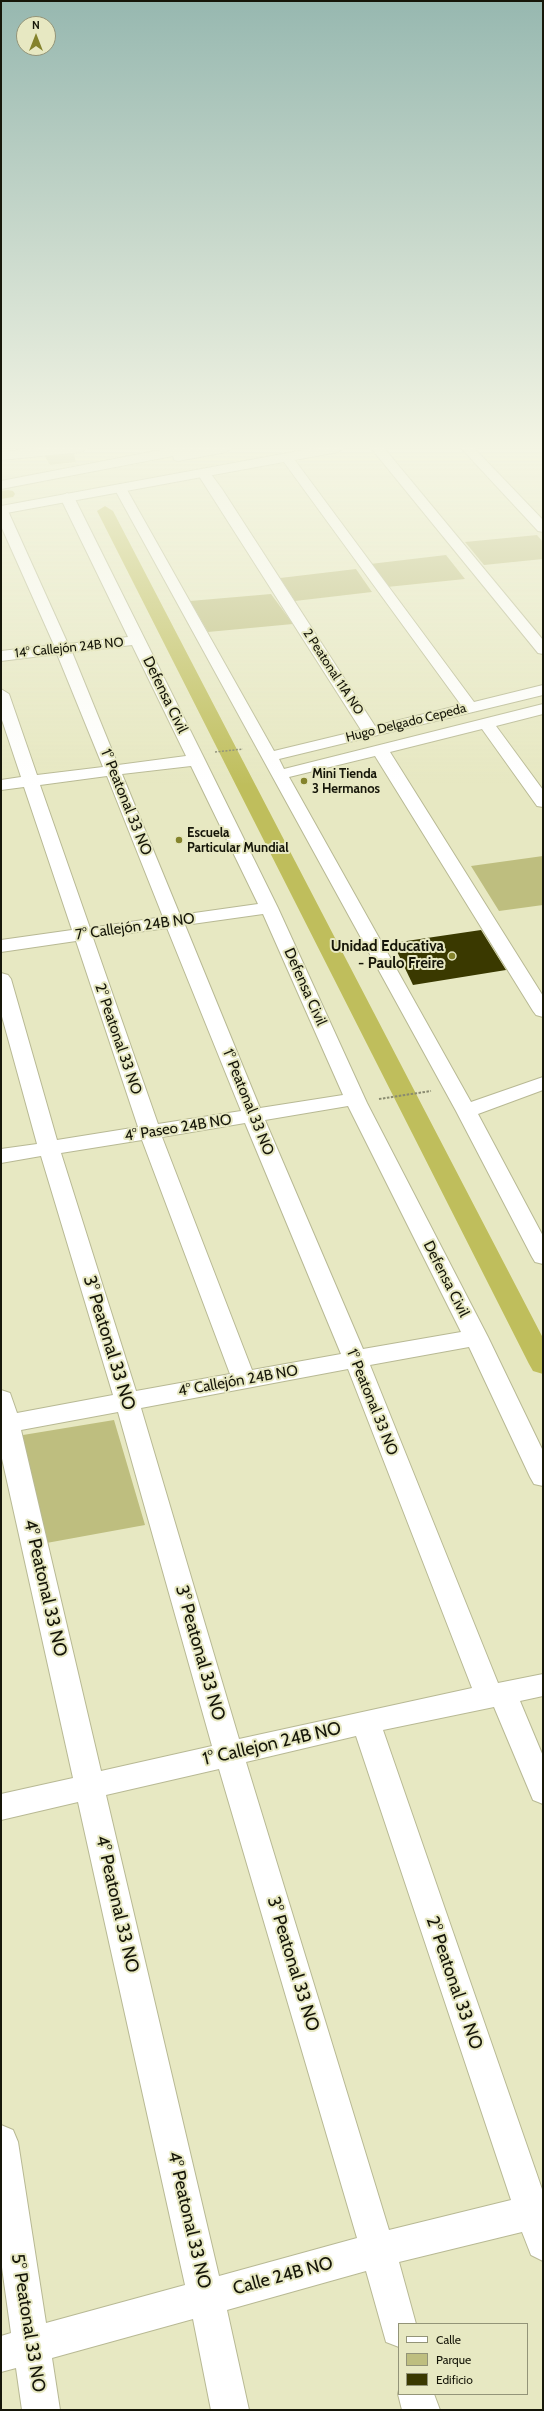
<!DOCTYPE html>
<html>
<head>
<meta charset="utf-8">
<style>
	body { margin:0 }
	#map { position:relative; width:544px; height:2411px; overflow:hidden; background:#e7e8c2; font-family:Cabin,sans-serif }
	canvas { display:block }
	.frame { position:absolute; inset:0; border:2px solid #161609; pointer-events:none }
	.legend { position:absolute; left:398px; top:2323px; width:130px; height:72px; box-sizing:border-box; background:#e7e8c2; border:1px solid #939478; margin:0; padding:5px 7px; list-style:none; font-size:12px; color:#161609 }
	.legend li { display:flex; align-items:center; gap:8px; height:20px }
	.legend b { width:20px; border:1px solid #939478 }
	.north { position:absolute; left:16px; top:16px; width:40px; height:40px; box-sizing:border-box; background:#e7e8c2; border:1px solid #939478; border-radius:50%; rotate:0deg; font-size:11px; font-weight:700; line-height:16px; text-align:center; color:#161609 }
	.north::after { content:''; display:block; margin:auto; width:14px; height:18px; background:#84832c; clip-path:polygon(50% 0,100% 100%,50% 72%,0 100%) }
</style>
</head>
<body>
<div id="map">
<canvas width="544" height="2411"></canvas>
<div class="frame"></div>
<ul class="legend">
<li><b style="height:5px;background:#fff"></b>Calle</li>
<li><b style="height:11px;background:#bebe7f"></b>Parque</li>
<li><b style="height:11px;background:#3a3900"></b>Edificio</li>
</ul>
<div class="north">N</div>
</div>
<script>
const context = document.querySelector('canvas').getContext('2d');
context.lineJoin = 'round';
function paint(path, color) {
  context.fillStyle = color;
  context.fill(path, 'evenodd');
}
function toPath(rows) {
  const path = new Path2D();
  for (const r of rows) {
    path.moveTo(r[0], r[1]);
    for (let i = 2; i < r.length; i += 2) path.lineTo(r[i], r[i + 1]);
  }
  return path;
}
function strokePath(path, color, width, dash) {
  context.strokeStyle = color;
  context.lineWidth = width;
  context.lineCap = dash ? 'butt' : 'round';
  context.setLineDash(dash || []);
  context.stroke(path);
}
function write(font, color, halo, rows, align = 'center') {
  context.font = font + ' Cabin,sans-serif';
  context.lineWidth = 4;
  context.setLineDash([]);
  context.textBaseline = 'middle';
  context.strokeStyle = halo;
  context.fillStyle = color;
  for (const [text, x, y, turn = 0] of rows) {
    context.save();
    context.translate(x, y);
    context.rotate((+turn || 0) * Math.PI / 180);
    context.textAlign = isNaN(turn) ? turn : align;
    if (halo) context.strokeText(text, 0, 0);
    context.fillText(text, 0, 0);
    context.restore();
  }
}
paint(toPath([
	[73,452,76,462,50,465,44,455],
	[537,535,543,542,543,559,484,565,465,542],
	[446,555,465,579,387,587,370,564],
	[356,569,372,592,295,601,280,578],
	[271,594,293,624,208,632,190,601],
	[543,856,543,905,499,911,471,866],
	[114,1420,145,1525,41,1544,17,1436]
]), '#bebe7f');
paint(toPath([
	[8,490,13,491,15,494,13,497,1,499,1,491,8,490],
	[105,506,113,511,543,1338,543,1374,533,1371,529,1364,97,511,105,506]
]), '#bfbe5c');
paint(toPath([
	[481,930,506,970,413,985,393,943]
]), '#3a3900');
const minor = toPath([
	[39,448,87,448,81,452,1,460,1,452,39,448],
	[371,448,384,448,543,640,543,654,538,653,371,448],
	[461,448,474,448,543,520,543,532,538,531,461,448],
	[287,454,291,455,474,702,543,685,543,695,279,759,284,769,543,704,543,714,496,726,543,790,543,807,537,806,482,729,390,752,543,996,543,1017,536,1015,533,1011,375,756,289,777,471,1102,543,1077,543,1090,478,1114,543,1236,543,1264,535,1262,532,1257,456,1111,114,488,120,484,126,488,274,751,361,730,197,473,198,470,208,470,222,489,375,726,461,705,281,458,287,454],
	[67,493,74,497,205,760,278,908,367,1103,488,1337,543,1451,543,1486,534,1484,530,1477,469,1347,370,1365,498,1683,543,1674,543,1696,520,1701,543,1756,543,1804,533,1800,494,1707,383,1730,543,2192,543,2261,531,2255,522,2232,399,2262,416,2324,399,2324,399,2347,386,2342,366,2271,227,2310,249,2410,211,2410,193,2319,52,2358,60,2410,22,2410,16,2368,1,2372,1,2336,11,2333,1,2260,1,2125,13,2130,18,2142,46,2323,185,2285,78,1802,1,1820,1,1794,73,1778,1,1454,1,1390,10,1393,17,1413,113,1395,41,1156,1,1163,1,1149,37,1144,1,1013,1,973,8,975,11,979,57,1140,138,1127,76,941,1,952,1,940,72,930,24,787,1,790,1,780,21,777,1,717,1,689,9,694,37,775,103,767,57,654,1,661,1,651,54,645,1,526,1,507,8,511,68,644,128,637,60,497,67,493],
	[132,645,186,756,118,765,72,652,132,645],
	[191,766,258,904,180,915,122,774,191,766],
	[107,776,163,917,90,928,40,785,107,776],
	[263,914,343,1095,260,1108,185,925,263,914],
	[167,928,241,1111,158,1124,93,938,167,928],
	[348,1106,461,1332,363,1349,265,1120,348,1106],
	[245,1123,341,1354,252,1370,162,1137,245,1123],
	[142,1140,230,1374,136,1391,61,1153,142,1140],
	[348,1369,472,1688,239,1739,141,1408,348,1369],
	[118,1412,212,1746,101,1771,21,1430,118,1412],
	[356,1736,511,2200,389,2230,246,1762,356,1736],
	[219,1769,357,2238,219,2276,106,1795,219,1769],
	[399,2390,399,2394,434,2394,440,2410,402,2410,398,2394,399,2390]
]);
const major = toPath([
	[171,448,232,448,226,452,178,461,174,460,173,456,1,489,1,481,171,448],
	[315,448,344,448,338,452,1,514,1,506,315,448]
]);
strokePath(minor, '#b8b994', 2);
strokePath(major, '#b8b994', 2);
strokePath(toPath([
	[215,752,243,749]
]), '#8a8b70', 1.5, [2, 1.5]);
strokePath(toPath([
	[379,1099,431,1091]
]), '#8a8b70', 2, [2.5, 1.5]);
paint(minor, '#fff');
paint(major, '#fff');
const sky = context.createLinearGradient(0, 0, 0, 786);
sky.addColorStop(0, '#97b8b0');
sky.addColorStop(0.57, '#f4f5e4');
sky.addColorStop(1, '#f4f5e400');
context.fillStyle = sky;
context.fillRect(0, 0, 544, 786);
for (const [x, y, r, color] of [
	[304,781,4,"#84832c"],
	[179,840,4,"#84832c"],
	[452,956,4,"#84832c"]
]) {
  const dot = new Path2D();
  dot.arc(x, y, r, 0, 2 * Math.PI);
  context.fillStyle = color;
  context.fill(dot);
  strokePath(dot, '#e7e8c2', 1.5);
}
write('13px', '#161609', '#e7e8c2', [
	["14° Callejón 24B NO",69,648,-6],
	["2 Peatonal 11A NO",333,672,57],
	["Hugo Delgado Cepeda",406,723,-14]
]);
write('bold 13px', '#161609', '#e7e8c2', [
	["Mini Tienda",312,774],
	["3 Hermanos",312,789],
	["Escuela",187,833],
	["Particular Mundial",187,848]
], 'left');
write('15px', '#161609', '#e7e8c2', [
	["Defensa Civil",165,695,64],
	["1° Peatonal 33 NO",126,802,68],
	["7° Callejón 24B NO",135,927,-8],
	["Defensa Civil",305,987,66],
	["2° Peatonal 33 NO",118,1039,71],
	["1° Peatonal 33 NO",248,1102,68],
	["4° Paseo 24B NO",178,1128,-9],
	["Defensa Civil",446,1279,63],
	["4° Callejón 24B NO",238,1381,-10],
	["1° Peatonal 33 NO",372,1402,68]
]);
write('bold 15px', '#161609', '#e7e8c2', [
	["Unidad Educativa",444,947],
	["- Paulo Freire",444,964]
], 'right');
write('18px', '#161609', '#e7e8c2', [
	["3° Peatonal 33 NO",109,1343,73],
	["4° Peatonal 33 NO",45,1588,77],
	["3° Peatonal 33 NO",200,1653,74],
	["1° Callejon 24B NO",272,1744,-13],
	["4° Peatonal 33 NO",117,1904,77],
	["3° Peatonal 33 NO",293,1964,73],
	["2° Peatonal 33 NO",454,1983,71],
	["4° Peatonal 33 NO",189,2220,77],
	["Calle 24B NO",283,2276,-15],
	["5° Peatonal 33 NO",28,2323,81]
]);
</script>
</body>
</html>
